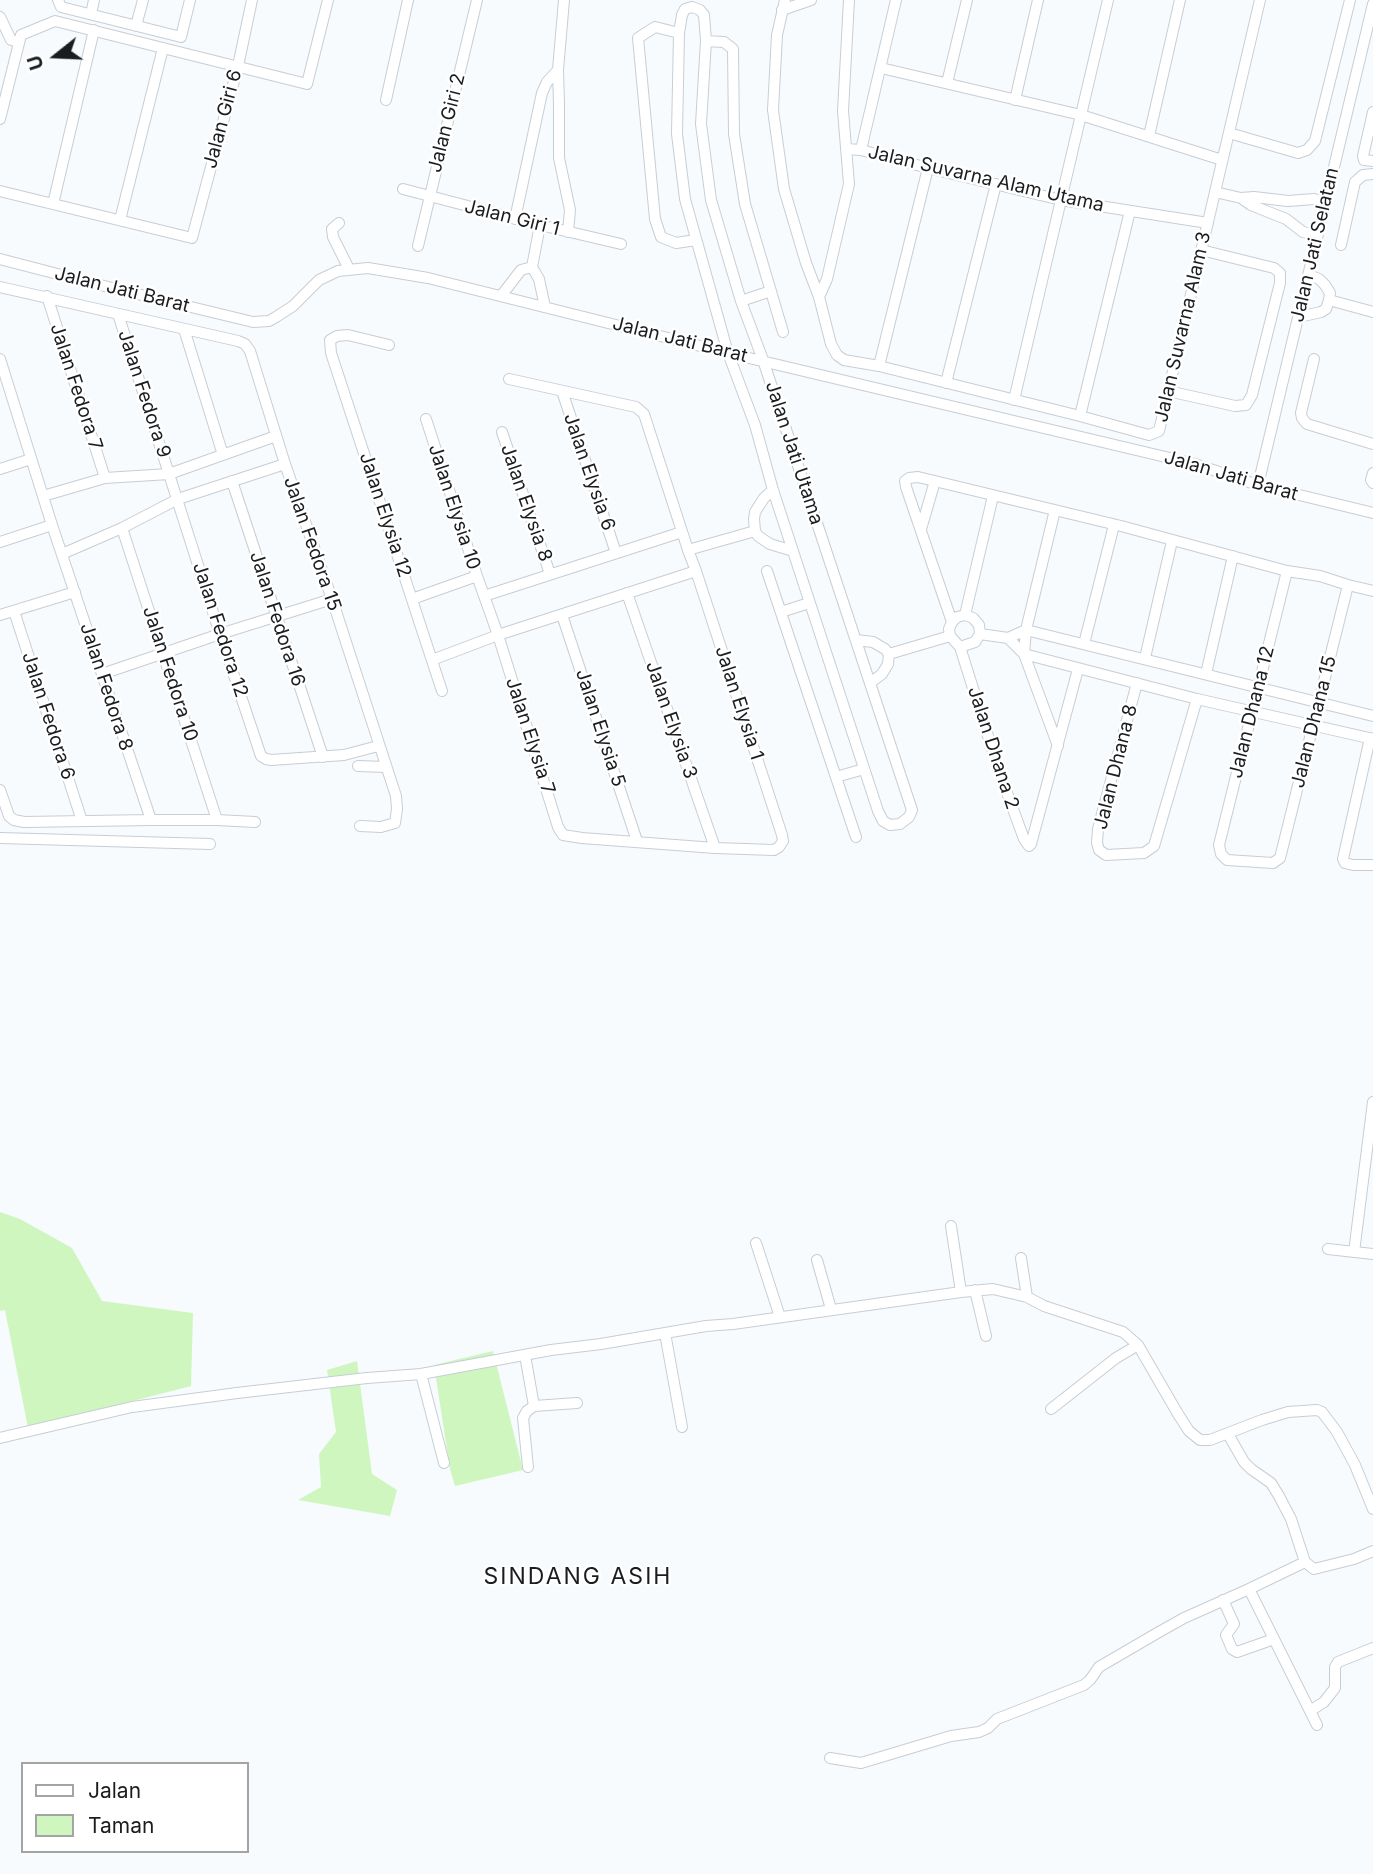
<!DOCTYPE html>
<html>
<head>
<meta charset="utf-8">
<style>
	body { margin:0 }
	#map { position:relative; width:1373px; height:1874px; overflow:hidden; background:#f7fbfe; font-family:Inter,sans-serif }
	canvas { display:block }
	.legend { position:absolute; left:21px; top:1762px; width:228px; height:91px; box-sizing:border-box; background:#fff; border:2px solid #a3a5a5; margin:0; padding:9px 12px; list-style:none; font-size:21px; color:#1a1d1f }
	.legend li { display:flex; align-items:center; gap:14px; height:35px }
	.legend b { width:35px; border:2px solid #a3a5a5 }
	.north { position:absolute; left:21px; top:21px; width:70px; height:70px; -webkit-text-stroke:5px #fff; paint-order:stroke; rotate:252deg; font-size:19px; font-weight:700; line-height:28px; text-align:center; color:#1a1d1f }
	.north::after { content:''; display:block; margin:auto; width:24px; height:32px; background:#1a1d1f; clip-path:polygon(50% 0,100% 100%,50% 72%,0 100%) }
</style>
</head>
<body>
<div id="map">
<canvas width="1373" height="1874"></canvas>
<ul class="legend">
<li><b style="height:9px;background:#fff"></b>Jalan</li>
<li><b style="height:19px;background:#cff6bf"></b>Taman</li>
</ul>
<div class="north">U</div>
</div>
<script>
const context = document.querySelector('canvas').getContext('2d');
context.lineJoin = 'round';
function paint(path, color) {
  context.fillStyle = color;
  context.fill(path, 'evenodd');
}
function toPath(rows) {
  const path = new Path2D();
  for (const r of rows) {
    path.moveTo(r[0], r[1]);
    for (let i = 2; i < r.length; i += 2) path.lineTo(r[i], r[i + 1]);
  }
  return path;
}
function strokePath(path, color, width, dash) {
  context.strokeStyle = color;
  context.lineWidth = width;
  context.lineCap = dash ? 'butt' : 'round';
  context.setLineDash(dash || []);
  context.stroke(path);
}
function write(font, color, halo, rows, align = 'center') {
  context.font = font + ' Inter,sans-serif';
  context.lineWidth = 5;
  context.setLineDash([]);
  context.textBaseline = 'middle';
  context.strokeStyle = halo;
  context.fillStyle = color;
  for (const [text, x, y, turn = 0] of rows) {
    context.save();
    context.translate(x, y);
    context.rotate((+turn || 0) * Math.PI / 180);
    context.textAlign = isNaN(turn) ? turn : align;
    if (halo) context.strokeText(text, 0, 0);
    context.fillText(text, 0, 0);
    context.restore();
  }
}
paint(toPath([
	[0,1212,20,1219,72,1248,102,1301,193,1313,191,1386,28,1428,5,1310,0,1311],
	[493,1351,523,1470,455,1486,450,1469,434,1365],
	[357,1361,372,1474,397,1490,390,1516,298,1500,321,1487,319,1454,336,1432,327,1370]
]), '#cff6bf');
const minor = toPath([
	[58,0,61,7,181,37,190,0],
	[564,0,558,70,559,104,559,158,570,210,568,232],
	[785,0,777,35,773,110,784,189,806,263,819,297,831,344,837,355,844,360,879,366,1080,416,1149,435,1159,431,1260,0],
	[692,7,700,10,704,15,706,41,701,124,711,200,741,301,763,360,912,810,909,817,900,824,890,825,883,821,878,811,773,490,755,425,728,353,685,199,677,134,679,33,682,15,685,9,692,7],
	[782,10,811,0],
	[91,14,94,0],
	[0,17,11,40,19,42],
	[136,26,143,0],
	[679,33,655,27,638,38,640,59,655,219,661,237,676,243,696,240],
	[706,41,724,42,733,49,734,134,745,204,783,332],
	[881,68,1081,115,1222,160],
	[947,83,967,0],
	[386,100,408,0],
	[1015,100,1038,0],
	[1373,112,1363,156,1364,160,1373,161],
	[0,119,21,35,55,21,307,84,328,0],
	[1229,133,1298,153,1307,150,1315,141,1350,0],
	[1149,136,1180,0],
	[847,149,861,150,928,168,1061,200,1208,223],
	[861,150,896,0],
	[403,189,540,225,621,244],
	[0,191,192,238,238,66,252,0],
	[1215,192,1241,198,1254,197,1288,201,1314,199,1324,202],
	[1241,198,1251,205,1286,219,1303,232,1317,235],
	[53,204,94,30],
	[515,219,542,93,547,82,558,70],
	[120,220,163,48],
	[339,223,332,229,333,237,349,269],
	[1341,245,1355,182,1363,175,1373,174],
	[418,246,477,0],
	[0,259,96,284,253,322,269,321,276,317,293,306,319,280,338,271,368,268,428,278,728,353,1195,464,1258,485,1373,513],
	[532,267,540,225],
	[0,287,238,341,245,344,250,351,285,464,332,599,396,796,397,809,395,823,381,827,360,826],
	[47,296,105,478],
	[501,296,521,270,532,267,539,279,545,307],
	[819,297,827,279,849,184,843,111,849,0],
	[1329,300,1373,312],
	[741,301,771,291],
	[118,314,220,634,261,756,266,759,271,760,344,755,378,746],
	[1299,317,1321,312,1326,309,1329,300,1330,293,1325,285,1319,279,1309,275],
	[184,329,223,455],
	[389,345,348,335,337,336,330,340,331,353,442,691],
	[0,359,52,525,151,820],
	[1314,359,1301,413,1302,418,1307,424,1373,444],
	[879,366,928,168],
	[946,383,996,184],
	[562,391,616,553],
	[1168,391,1235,406,1246,405,1252,395,1280,283,1280,273,1274,268,1201,250],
	[1014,400,1108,0],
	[1080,416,1130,211],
	[426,419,477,576,498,635,558,827,563,835,582,838,715,848,774,850,779,847,783,841,782,835,696,571,688,550,644,414,636,407,509,379],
	[502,432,550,574],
	[0,469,31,459],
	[1373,473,1371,480,1373,483],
	[232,481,323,757],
	[1258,485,1373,4],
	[773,490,764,498,755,512,754,519,755,531,758,536,770,544,793,551],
	[43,496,105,478,169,474,276,436],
	[1055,510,1026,630,1024,654,1058,746],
	[122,528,217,820],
	[921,529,935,481],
	[0,542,52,525],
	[688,550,755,531],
	[62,554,122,528,178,499,285,464],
	[767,571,856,837],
	[1287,571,1219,845,1221,854,1227,860,1273,863,1280,858,1348,585],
	[627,593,715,848],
	[484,596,682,532],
	[412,599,477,576],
	[14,611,82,821],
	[781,612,809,603],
	[0,615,75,592],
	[562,615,637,841],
	[965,615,993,496],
	[965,615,973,618,979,625,980,634,975,642,960,647,950,636,949,629,952,622,957,617,965,615],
	[952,622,906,487,905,481,909,478,918,477,1121,526,1287,571,1320,576,1348,585,1373,591],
	[980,634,1008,638,1026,630,1373,716],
	[1008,638,1024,654,1197,699,1373,739],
	[856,640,873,642,885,649,889,654],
	[1084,644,1114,525],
	[960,647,999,771,1024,839,1029,846],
	[889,654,950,636],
	[1145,658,1172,541],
	[432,660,498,635,696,571],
	[102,674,220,634,332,599],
	[1206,674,1233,556],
	[870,683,882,674,888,664,889,654],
	[1137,683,1098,829,1097,843,1099,850,1106,855,1144,853,1154,846,1197,699],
	[1370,738,1343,859,1345,863,1353,865,1373,865],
	[358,766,386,767],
	[836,777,864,769],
	[0,790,9,816,14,820,24,822,151,820,217,820,255,822],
	[0,838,210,844],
	[1029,846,1031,844,1078,669],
	[951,1226,961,1292],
	[756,1243,780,1317],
	[1328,1249,1373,1254],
	[1354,1252,1373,1102],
	[1021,1258,1027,1297],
	[817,1260,831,1309],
	[975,1290,986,1336],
	[665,1333,682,1427],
	[525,1355,534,1406,527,1411,523,1418,528,1467],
	[421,1374,444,1463],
	[534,1406,577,1403],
	[1051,1409,1116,1358,1138,1345],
	[1228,1434,1244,1462,1251,1469,1271,1483,1279,1496,1291,1519,1305,1562],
	[0,1438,132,1407,237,1393,367,1378,421,1374,551,1350,601,1344,706,1326,733,1324,961,1292,993,1289,1027,1297,1044,1306,1123,1332,1138,1345,1178,1414,1189,1431,1200,1440,1210,1440,1262,1420,1288,1412,1317,1410,1322,1412,1337,1432,1355,1465,1373,1509],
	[1223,1600,1234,1624,1226,1635,1232,1649,1237,1652,1274,1639],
	[1310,1711,1324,1702,1335,1688,1335,1667,1338,1662,1373,1648],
	[1317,1725,1249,1589,1305,1562,1314,1569,1354,1559,1373,1551],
	[830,1758,861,1763,951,1736,979,1732,988,1728,997,1719,1084,1685,1090,1680,1099,1667,1159,1632,1184,1618,1249,1589]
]);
strokePath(minor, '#c6ced5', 12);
strokePath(minor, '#fff', 10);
write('19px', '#1a1d1f', '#fff', [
	["Jalan Giri 6",223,119,-75],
	["Jalan Giri 2",447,123,-76],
	["Jalan Suvarna Alam Utama",986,179,13],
	["Jalan Giri 1",512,218,14],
	["Jalan Jati Selatan",1315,245,-77],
	["Jalan Jati Barat",122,290,14],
	["Jalan Suvarna Alam 3",1183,327,-77],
	["Jalan Jati Barat",680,340,14],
	["Jalan Fedora 7",76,387,72],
	["Jalan Fedora 9",144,394,72],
	["Jalan Jati Utama",794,453,72],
	["Jalan Elysia 6",589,472,71],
	["Jalan Jati Barat",1231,476,16],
	["Jalan Elysia 8",526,503,71],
	["Jalan Elysia 10",454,507,72],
	["Jalan Elysia 12",385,515,72],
	["Jalan Fedora 15",312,544,71],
	["Jalan Fedora 16",277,619,72],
	["Jalan Fedora 12",220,630,72],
	["Jalan Fedora 10",170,674,72],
	["Jalan Fedora 8",106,687,72],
	["Jalan Elysia 1",739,703,72],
	["Jalan Dhana 12",1252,712,-76],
	["Jalan Fedora 6",48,716,72],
	["Jalan Elysia 3",671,720,71],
	["Jalan Dhana 15",1314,722,-76],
	["Jalan Elysia 5",600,728,72],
	["Jalan Elysia 7",530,736,72],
	["Jalan Dhana 2",993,748,72],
	["Jalan Dhana 8",1116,767,-76]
]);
context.letterSpacing = '2px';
write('23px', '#1a1d1f', '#fff', [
	["SINDANG ASIH",578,1577]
]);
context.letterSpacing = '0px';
</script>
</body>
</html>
